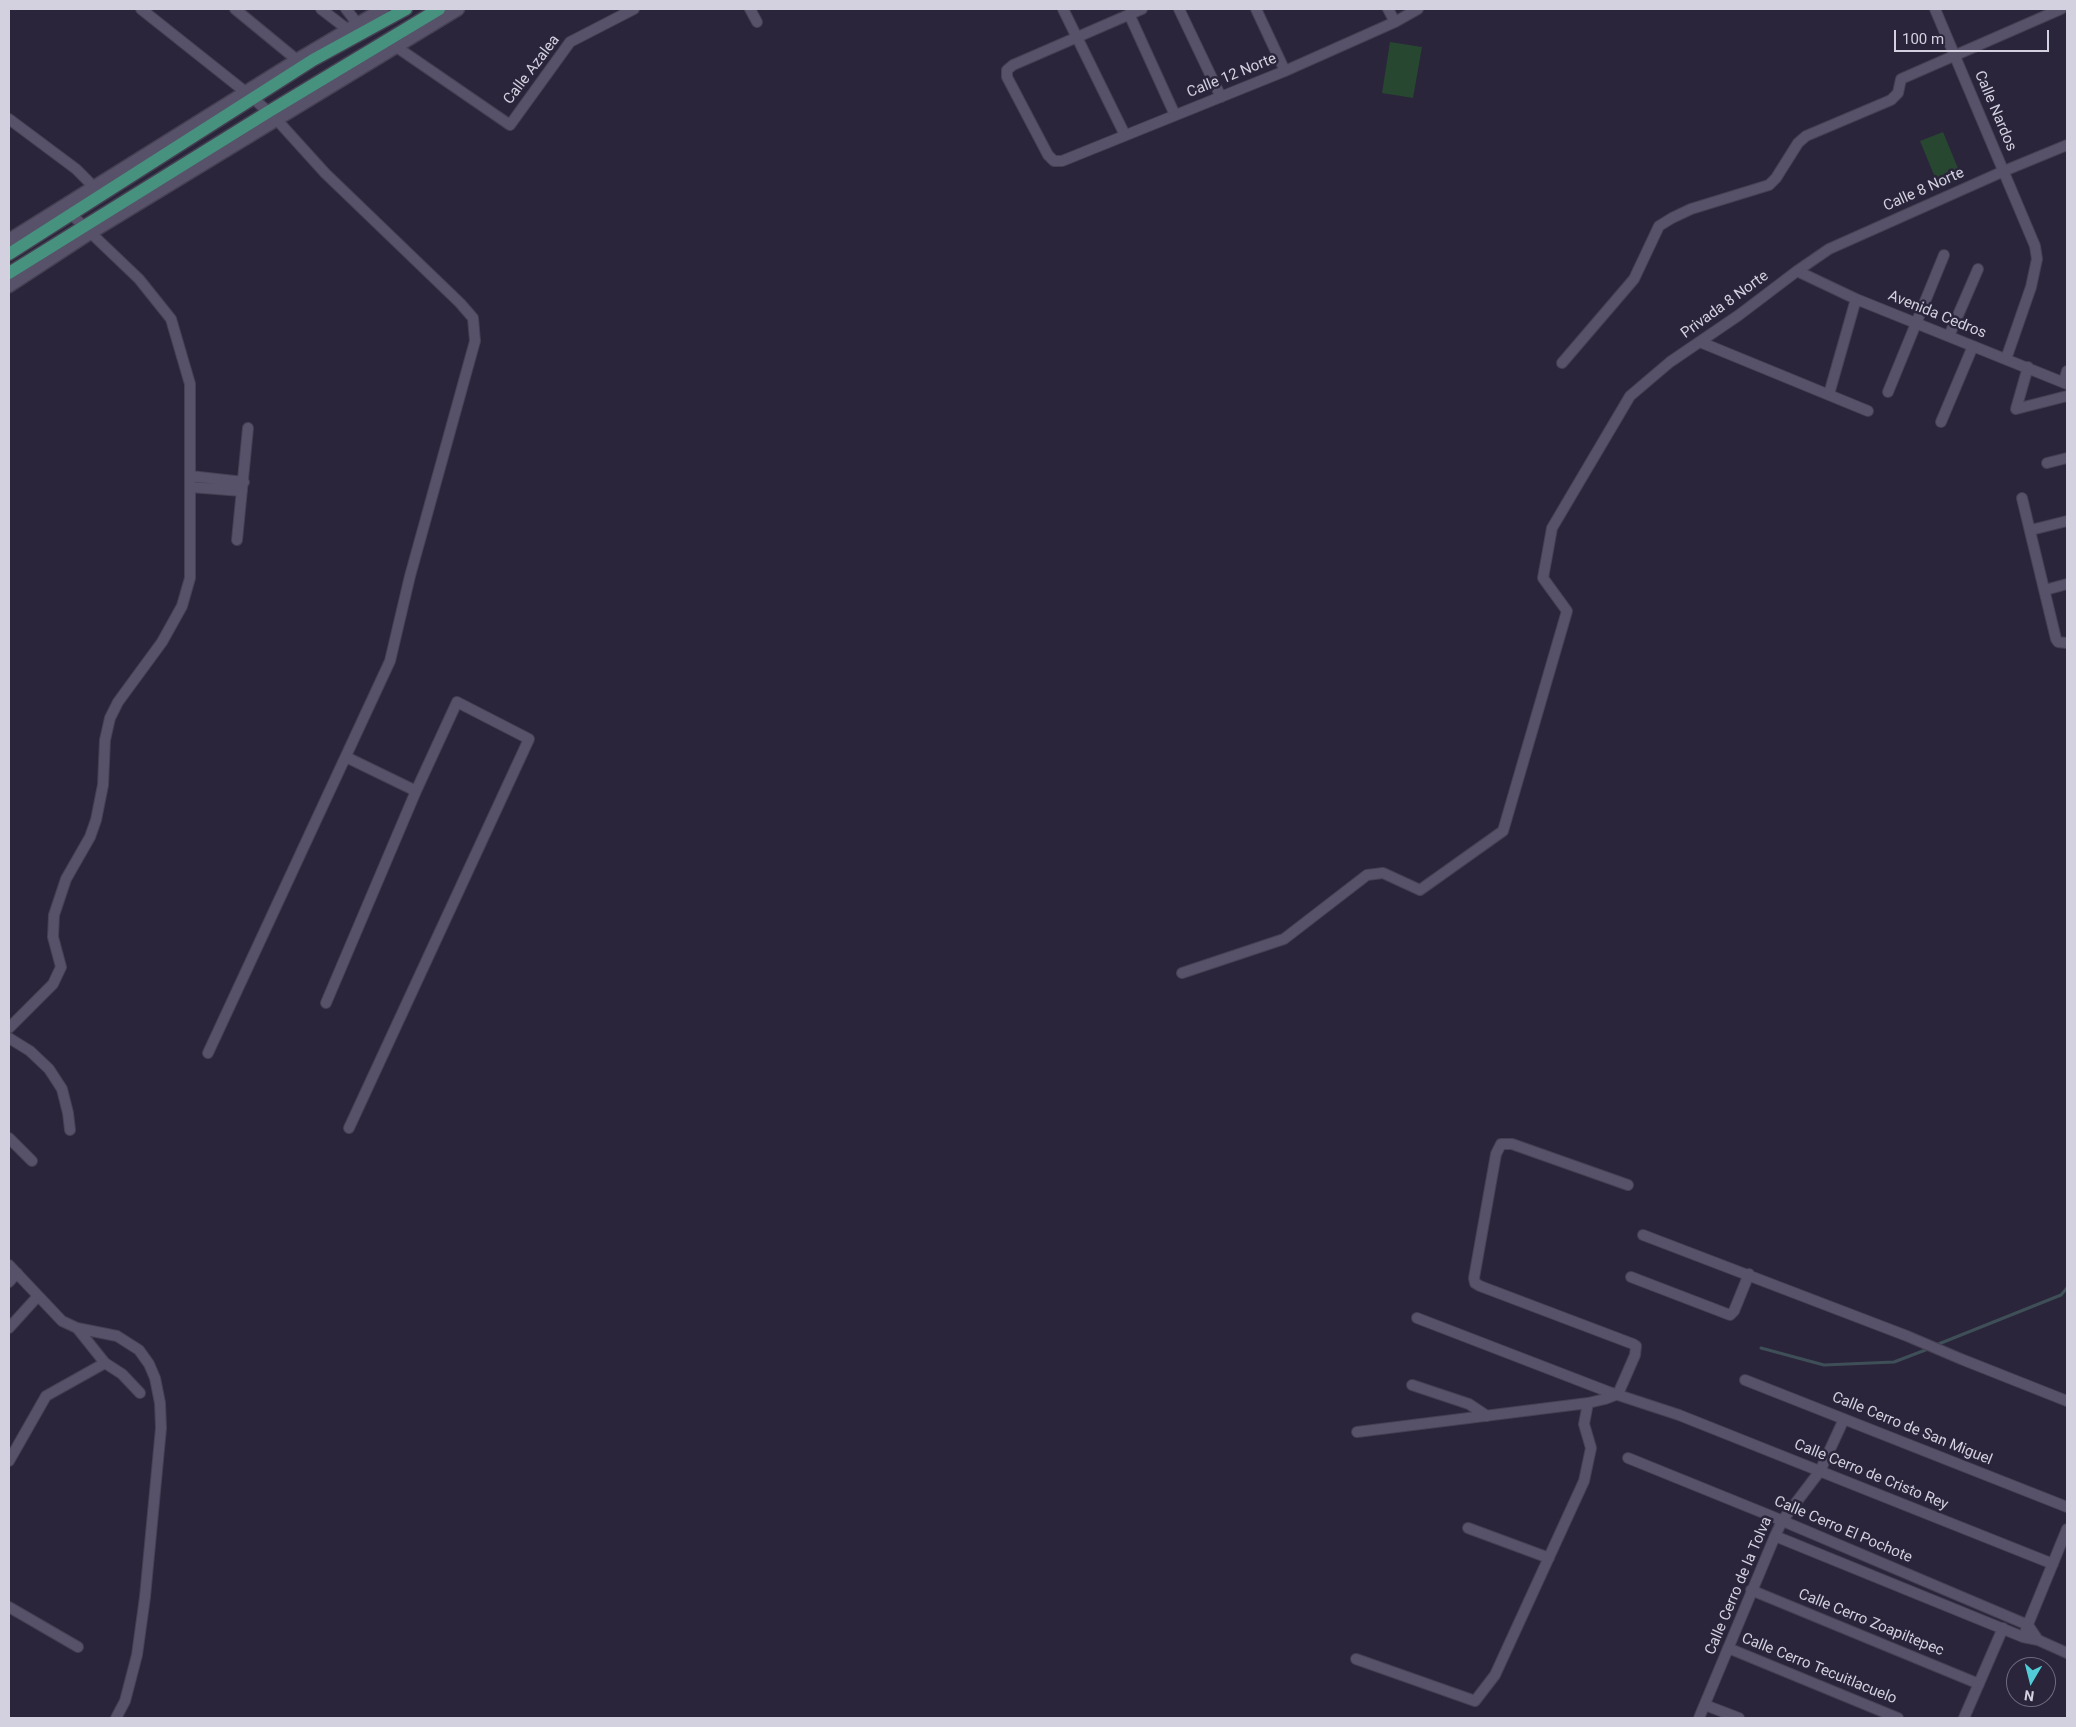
<!DOCTYPE html>
<html>
<head>
<meta charset="utf-8">
<style>
	body { margin:0 }
	#map { position:relative; width:2076px; height:1727px; overflow:hidden; background:#2a253b; font-family:Roboto,sans-serif }
	canvas { display:block }
	.frame { position:absolute; inset:0; border:10px solid #d3d1df; pointer-events:none }
	.north { position:absolute; left:2006px; top:1657px; width:50px; height:50px; box-sizing:border-box; background:#2a253b; border:1px solid #6e6a7d; border-radius:50%; rotate:188deg; font-size:14px; font-weight:700; line-height:20px; text-align:center; color:#d3d1df }
	.north::after { content:''; display:block; margin:auto; width:18px; height:22px; background:#52ccd6; clip-path:polygon(50% 0,100% 100%,50% 72%,0 100%) }
	.scale { position:absolute; left:1894px; top:30px; width:155px; height:22px; box-sizing:border-box; border:2px solid #d3d1df; border-top:0; padding-left:6px; font-size:15px; line-height:18px; white-space:nowrap; color:#d3d1df; -webkit-text-stroke:4px #2a253b; paint-order:stroke }
</style>
</head>
<body>
<div id="map">
<canvas width="2076" height="1727"></canvas>
<div class="frame"></div>
<div class="north">N</div>
<div class="scale">100 m</div>
</div>
<script>
const context = document.querySelector('canvas').getContext('2d');
context.lineJoin = 'round';
function paint(path, color) {
  context.fillStyle = color;
  context.fill(path, 'evenodd');
}
function toPath(rows) {
  const path = new Path2D();
  for (const r of rows) {
    path.moveTo(r[0], r[1]);
    for (let i = 2; i < r.length; i += 2) path.lineTo(r[i], r[i + 1]);
  }
  return path;
}
function strokePath(path, color, width, dash) {
  context.strokeStyle = color;
  context.lineWidth = width;
  context.lineCap = dash ? 'butt' : 'round';
  context.setLineDash(dash || []);
  context.stroke(path);
}
function write(font, color, halo, rows, align = 'center') {
  context.font = font + ' Roboto,sans-serif';
  context.lineWidth = 5;
  context.setLineDash([]);
  context.textBaseline = 'middle';
  context.strokeStyle = halo;
  context.fillStyle = color;
  for (const [text, x, y, turn = 0] of rows) {
    context.save();
    context.translate(x, y);
    context.rotate((+turn || 0) * Math.PI / 180);
    context.textAlign = isNaN(turn) ? turn : align;
    if (halo) context.strokeText(text, 0, 0);
    context.fillText(text, 0, 0);
    context.restore();
  }
}
paint(toPath([
	[1390,42,1422,47,1413,98,1382,93],
	[1943,132,1962,178,1939,187,1920,141]
]), '#284730');
strokePath(toPath([
	[1936,1345,2061,1295,2067,1288],
	[1761,1348,1824,1365,1894,1362,1928,1349]
]), '#3f4f58', 3);
const minor = toPath([
	[141,9,253,98,277,120,325,173,460,303,473,318,475,341,410,576,390,661,208,1053],
	[235,9,297,60],
	[321,9,347,29],
	[346,9,357,23],
	[750,9,757,22],
	[1063,9,1125,135],
	[1142,9,1013,65,1007,70,1007,77,1048,155,1054,161,1062,161,1285,71,1395,22,1418,9],
	[1179,9,1221,97],
	[1256,9,1285,71],
	[1388,9,1395,22],
	[1935,9,2035,246,2037,259,2031,287,2006,359],
	[1129,14,1175,115],
	[395,46,510,125,570,42,634,9],
	[9,119,76,169,93,186],
	[1797,271,1856,299,2067,384],
	[1949,336,1978,269],
	[1700,342,1868,411],
	[1562,363,1634,279,1659,226,1672,218,1691,209,1769,185,1776,178,1798,143,1806,136,1891,100,1898,93,1901,79,2061,9],
	[2064,381,2067,371],
	[1888,392,1944,255],
	[1829,394,1856,299],
	[2016,409,2067,396],
	[2016,409,2028,367],
	[1941,422,1973,346],
	[2047,463,2067,458],
	[190,476,244,482],
	[190,487,242,491],
	[2022,498,2056,639,2058,642,2067,643],
	[2031,530,2067,521],
	[237,540,248,428],
	[2045,590,2067,584],
	[346,757,416,791],
	[1182,973,1284,939,1367,875,1383,873,1420,890,1503,831,1567,611,1543,578,1552,528,1630,396,1670,362,1739,315,1797,271,1829,249,2004,171,2067,145],
	[326,1003,416,791,457,702,529,739,349,1128],
	[9,1028,53,984,61,967,53,937,54,915,66,879,90,837,96,820,103,785,105,740,110,718,118,702,162,642,182,606,190,578,190,384,171,319,139,279,71,214],
	[9,1038,30,1051,49,1069,62,1089,68,1113,70,1130],
	[9,1138,32,1161],
	[1643,1235,1907,1336,1961,1359,2067,1401],
	[9,1265,62,1321,77,1328,117,1336,139,1350,149,1364,155,1378,160,1403,161,1428,145,1597,137,1655,125,1701,116,1718],
	[1631,1277,1730,1315,1734,1311,1749,1274],
	[9,1282,17,1273],
	[1417,1318,1609,1392,1679,1415,2053,1564],
	[9,1328,38,1296],
	[77,1328,105,1363,122,1374,140,1393],
	[1745,1380,2067,1507],
	[1412,1385,1469,1404,1487,1416],
	[1357,1432,1588,1403,1605,1399,1618,1394,1635,1355,1636,1346,1633,1344,1480,1286,1475,1283,1474,1278,1496,1154,1501,1144,1512,1144,1628,1185],
	[1628,1458,1771,1516,2028,1625,2038,1640],
	[9,1461,46,1396,105,1363],
	[1468,1528,1549,1558],
	[1775,1536,2023,1637,2038,1640,2067,1653],
	[1751,1590,1979,1684],
	[9,1607,78,1647],
	[2026,1629,2067,1529],
	[1728,1648,1898,1718],
	[1356,1659,1475,1701,1495,1675,1584,1481,1591,1448,1584,1424,1588,1403],
	[1705,1705,1739,1718],
	[1699,1718,1775,1536,1782,1521,1820,1471,1844,1419],
	[1964,1718,2003,1628]
]);
const tertiary = toPath([
	[9,240,297,60,383,9],
	[9,286,90,233,458,9]
]);
const primary = toPath([
	[9,254,313,60,406,9],
	[9,273,268,112,439,9]
]);
strokePath(minor, '#454052', 12);
strokePath(tertiary, '#454052', 15);
strokePath(primary, '#454052', 15);
strokePath(minor, '#57526a', 10);
strokePath(tertiary, '#57526a', 12);
strokePath(primary, '#46927e', 12);
write('15px', '#d3d1df', '#2a253b', [
	["Calle Azalea",532,70,-53],
	["Calle 12 Norte",1232,76,-22],
	["Calle Nardos",1995,111,67],
	["Calle 8 Norte",1924,190,-24],
	["Privada 8 Norte",1725,305,-36],
	["Avenida Cedros",1937,315,22],
	["Calle Cerro de San Miguel",1912,1429,22],
	["Calle Cerro de Cristo Rey",1871,1475,22],
	["Calle Cerro El Pochote",1843,1530,23],
	["Calle Cerro de la Tolva",1739,1586,-67],
	["Calle Cerro Zoapiltepec",1871,1623,22],
	["Calle Cerro Tecuitlacuelo",1819,1669,22]
]);
</script>
</body>
</html>
